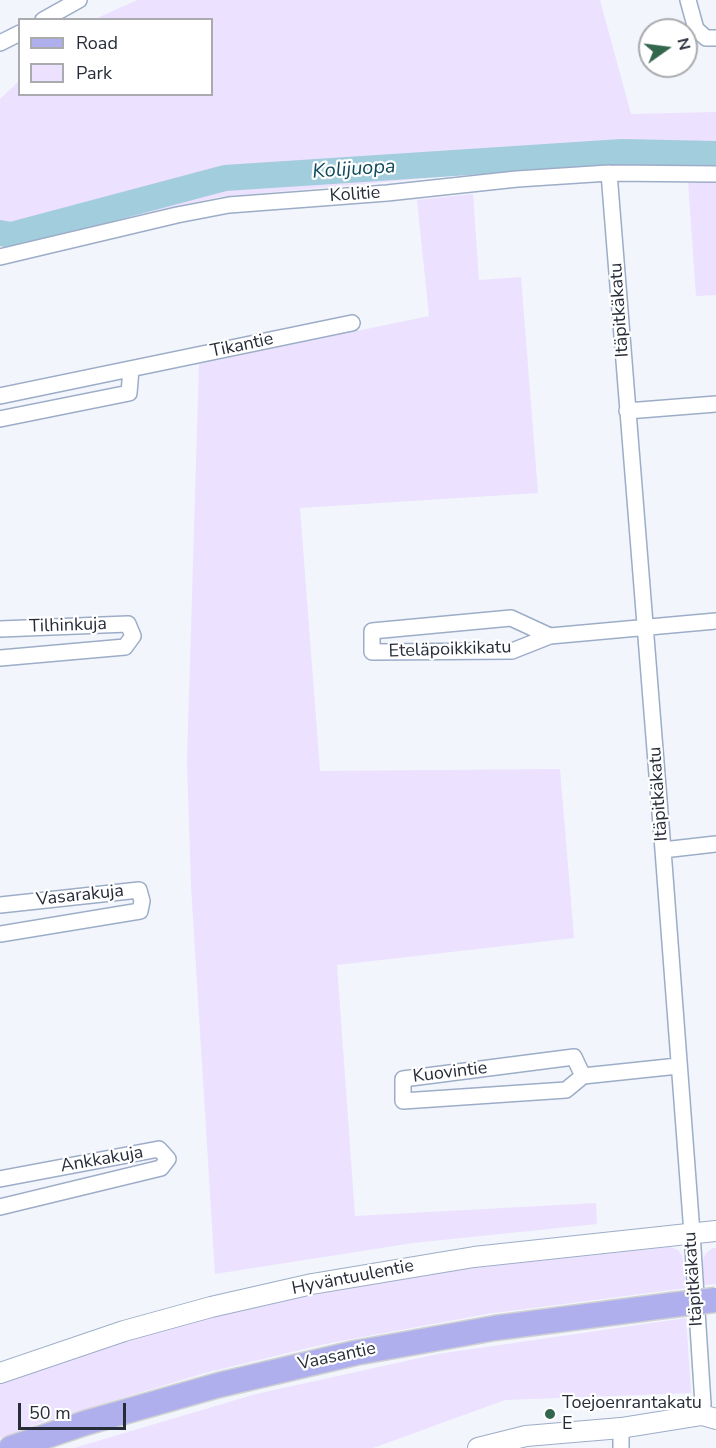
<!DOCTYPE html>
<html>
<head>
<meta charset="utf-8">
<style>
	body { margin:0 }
	#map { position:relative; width:716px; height:1448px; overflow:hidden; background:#f2f5fb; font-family:"Nunito Sans",sans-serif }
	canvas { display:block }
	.legend { position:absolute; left:18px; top:18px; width:195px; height:78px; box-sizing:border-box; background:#fff; border:2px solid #a9abaf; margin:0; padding:8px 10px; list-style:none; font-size:18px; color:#272d38 }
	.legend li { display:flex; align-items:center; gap:12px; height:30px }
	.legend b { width:30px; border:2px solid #a9abaf }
	.north { position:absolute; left:638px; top:18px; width:60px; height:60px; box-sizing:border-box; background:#fff; border:2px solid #a9abaf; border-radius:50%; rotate:76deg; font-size:16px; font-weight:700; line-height:24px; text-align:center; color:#272d38 }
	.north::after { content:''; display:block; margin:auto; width:21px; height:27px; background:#33674d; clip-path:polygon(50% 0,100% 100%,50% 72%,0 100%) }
	.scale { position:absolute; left:18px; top:1403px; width:108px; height:27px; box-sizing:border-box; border:3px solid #272d38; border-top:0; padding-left:8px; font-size:18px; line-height:21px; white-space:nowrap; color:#272d38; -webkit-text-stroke:4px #fff; paint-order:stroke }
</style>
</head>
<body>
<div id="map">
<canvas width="716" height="1448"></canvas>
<ul class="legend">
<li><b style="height:8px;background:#b0afee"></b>Road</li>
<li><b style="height:16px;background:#ece1ff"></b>Park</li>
</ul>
<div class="north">N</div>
<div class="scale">50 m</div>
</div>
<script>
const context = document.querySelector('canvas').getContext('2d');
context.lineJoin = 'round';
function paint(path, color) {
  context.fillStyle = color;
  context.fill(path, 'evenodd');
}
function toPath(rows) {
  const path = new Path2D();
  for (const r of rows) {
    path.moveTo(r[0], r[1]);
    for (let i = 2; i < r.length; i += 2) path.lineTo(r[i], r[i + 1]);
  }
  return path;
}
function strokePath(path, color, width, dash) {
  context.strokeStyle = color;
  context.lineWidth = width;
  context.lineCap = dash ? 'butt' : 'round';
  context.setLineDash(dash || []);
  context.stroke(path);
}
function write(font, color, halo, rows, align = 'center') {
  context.font = font + ' "Nunito Sans",sans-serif';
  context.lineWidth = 4.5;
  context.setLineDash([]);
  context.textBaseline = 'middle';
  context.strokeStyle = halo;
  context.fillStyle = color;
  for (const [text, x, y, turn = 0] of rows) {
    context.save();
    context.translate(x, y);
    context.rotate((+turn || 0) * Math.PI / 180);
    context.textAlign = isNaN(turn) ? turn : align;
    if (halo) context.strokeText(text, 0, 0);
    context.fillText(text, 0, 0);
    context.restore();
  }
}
paint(toPath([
	[137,0,600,0,631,114,716,112,716,165,520,170,219,197,0,246,0,99,19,81,20,94,212,94,212,20,95,19],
	[688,181,716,181,716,295,696,296],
	[473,194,479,280,521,277,538,493,300,508,320,771,560,769,574,938,337,965,355,1216,596,1203,597,1224,413,1243,215,1274,191,886,187,761,199,364,429,316,417,200],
	[670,1247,678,1250,682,1255,687,1288,487,1314,325,1344,205,1373,46,1421,0,1438,0,1383,106,1347,210,1317,371,1283,464,1269],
	[713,1248,716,1248,716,1284,704,1285,703,1260,706,1253],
	[686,1318,691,1393,505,1400,373,1448,74,1448,256,1394,438,1354]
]), '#ece1ff');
strokePath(toPath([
	[0,233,11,235,225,178,622,152,716,154]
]), '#a2cddc', 26);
const minor = toPath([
	[688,0,696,29,706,38,716,38],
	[43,20,79,0],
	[0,43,20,33],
	[609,173,663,850,692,1233,703,1404,702,1415],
	[0,257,177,215,229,205,387,193,517,179,609,173,716,174],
	[0,396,352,323],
	[627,411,716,404],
	[0,419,129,393,131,369],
	[0,629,128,624,133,636,125,647,0,658],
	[550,636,511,618,372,631,372,652,512,651,550,636,716,621],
	[663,850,716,844],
	[0,905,139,890,142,901,140,911,0,934],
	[583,1076,574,1057,403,1079,403,1101,566,1090,583,1076,678,1066],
	[0,1179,159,1149,168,1159,161,1168,0,1207],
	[621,1428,621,1448]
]);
const tertiary = toPath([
	[0,1373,124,1331,211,1307,312,1284,474,1257,716,1231],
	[478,1448,526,1436,621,1428,702,1415,716,1419]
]);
const primary = toPath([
	[11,1448,85,1423,219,1385,355,1353,495,1328,672,1305]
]);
strokePath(minor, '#9dadc8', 18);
strokePath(tertiary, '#9dadc8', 22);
strokePath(primary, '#cfd1d3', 27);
strokePath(minor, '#fff', 15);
strokePath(tertiary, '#fff', 20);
strokePath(primary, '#b0afee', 24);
const primaryBridge = toPath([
	[672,1305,716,1300]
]);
strokePath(primaryBridge, '#cfd1d3', 27, []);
strokePath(primaryBridge, '#b0afee', 24);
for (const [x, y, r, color] of [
	[550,1414,6,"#33674d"]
]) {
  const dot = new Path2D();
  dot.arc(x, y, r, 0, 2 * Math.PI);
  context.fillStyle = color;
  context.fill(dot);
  strokePath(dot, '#fff', 2);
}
write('18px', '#272d38', '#fff', [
	["Kolitie",355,195,-4],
	["Itäpitkäkatu",620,310,-94],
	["Tikantie",242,346,-12],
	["Tilhinkuja",68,626,-2],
	["Eteläpoikkikatu",450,650,-2],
	["Itäpitkäkatu",659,794,-94],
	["Vasarakuja",80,896,-6],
	["Kuovintie",450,1073,-7],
	["Ankkakuja",102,1160,-10],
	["Hyväntuulentie",353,1278,-11],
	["Itäpitkäkatu",694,1279,-94],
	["Vaasantie",337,1357,-12]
]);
write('18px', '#272d38', '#fff', [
	["Toejoenrantakatu",562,1404],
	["E",562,1425]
], 'left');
write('italic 20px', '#0f4b5c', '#fff', [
	["Kolijuopa",354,170,-4]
]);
</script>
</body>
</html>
